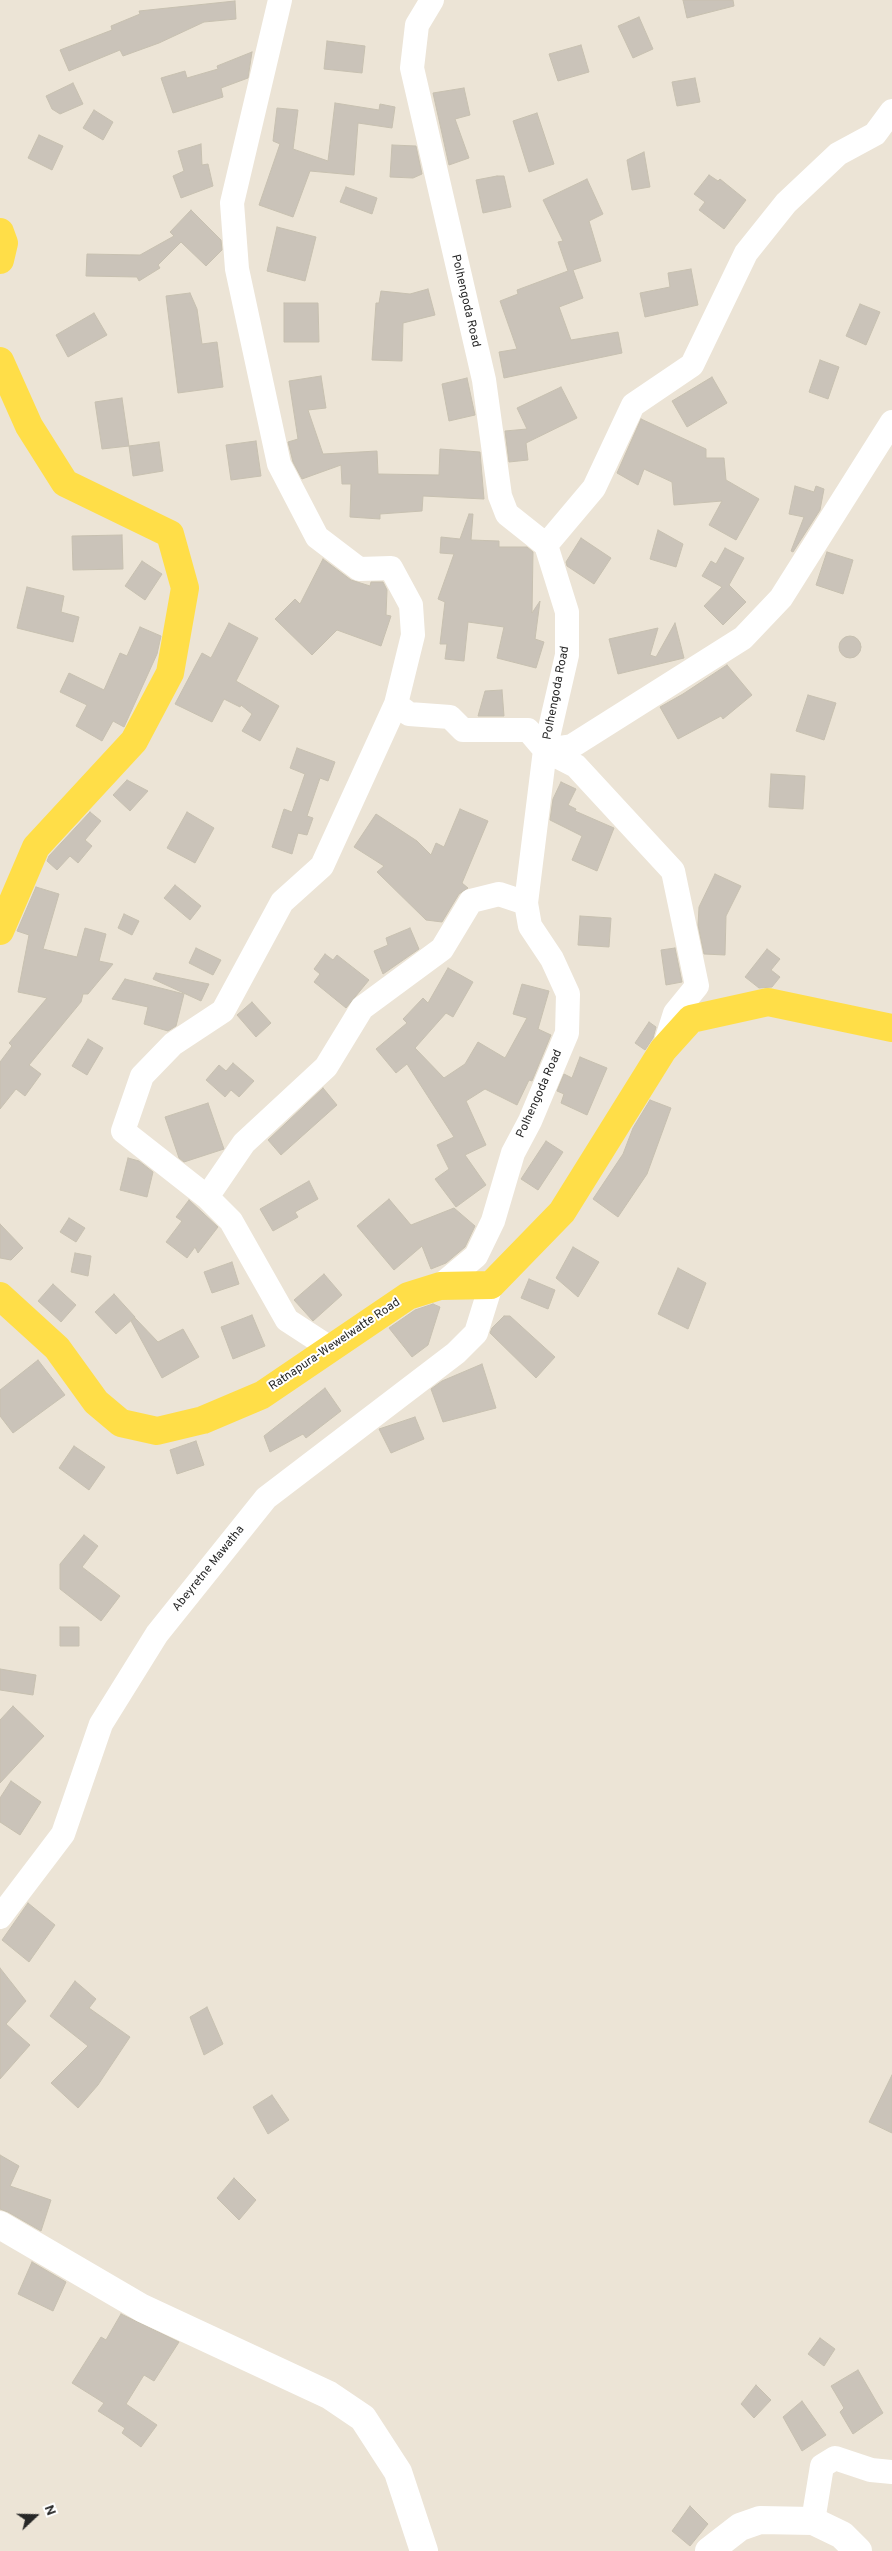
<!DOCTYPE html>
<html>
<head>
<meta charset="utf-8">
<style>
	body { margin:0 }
	#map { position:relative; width:892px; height:2551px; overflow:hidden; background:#ece4d6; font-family:Overpass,sans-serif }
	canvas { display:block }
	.north { position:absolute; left:10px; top:2491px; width:50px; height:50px; -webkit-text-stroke:4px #fff; paint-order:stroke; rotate:69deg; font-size:14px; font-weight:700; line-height:20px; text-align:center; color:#272727 }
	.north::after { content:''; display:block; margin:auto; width:18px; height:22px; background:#272727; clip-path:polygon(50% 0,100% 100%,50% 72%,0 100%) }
</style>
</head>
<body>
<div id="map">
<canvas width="892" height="2551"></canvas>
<div class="north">N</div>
</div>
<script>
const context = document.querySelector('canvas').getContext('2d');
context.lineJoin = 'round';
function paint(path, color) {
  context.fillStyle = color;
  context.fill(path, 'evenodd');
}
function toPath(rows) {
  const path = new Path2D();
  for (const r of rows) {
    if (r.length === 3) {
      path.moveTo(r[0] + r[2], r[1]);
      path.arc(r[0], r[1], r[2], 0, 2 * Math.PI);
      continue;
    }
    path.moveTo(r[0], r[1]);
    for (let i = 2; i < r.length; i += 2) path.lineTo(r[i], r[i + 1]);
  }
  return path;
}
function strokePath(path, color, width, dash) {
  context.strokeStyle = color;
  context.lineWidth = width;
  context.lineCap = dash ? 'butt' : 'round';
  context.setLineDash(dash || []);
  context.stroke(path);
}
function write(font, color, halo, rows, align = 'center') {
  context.font = font + ' Overpass,sans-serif';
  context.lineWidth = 4;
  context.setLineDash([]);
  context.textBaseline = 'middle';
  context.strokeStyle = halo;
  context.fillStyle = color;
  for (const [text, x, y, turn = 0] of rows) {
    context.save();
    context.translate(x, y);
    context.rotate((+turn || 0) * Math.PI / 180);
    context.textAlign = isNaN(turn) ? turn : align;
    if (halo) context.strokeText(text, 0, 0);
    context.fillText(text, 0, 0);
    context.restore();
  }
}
const building = toPath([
	[683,0,733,0,734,6,687,18,683,0],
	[235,1,236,19,204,22,159,43,123,56,120,50,69,71,60,50,112,30,111,26,140,14,139,11,235,1],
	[639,17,653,49,633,58,618,26,639,17],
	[327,41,365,46,362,73,324,69,327,41],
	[581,45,589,72,558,81,549,54,581,45],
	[252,52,248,78,221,88,223,97,173,113,161,78,185,71,187,78,218,69,217,66,252,52],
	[695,78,700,102,677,106,672,82,695,78],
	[73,83,83,104,60,114,52,109,46,96,73,83],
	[464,88,470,115,455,119,469,158,449,165,433,93,464,88],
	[335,103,379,110,380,104,395,107,392,128,358,123,354,175,310,171,293,217,259,205,280,144,273,141,277,108,298,110,293,149,328,161,335,103],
	[94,110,113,122,103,140,83,128,94,110],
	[537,113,554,164,529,172,513,121,537,113],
	[39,135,63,146,52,170,28,158,39,135],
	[201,144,202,165,208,164,213,186,181,198,173,176,184,171,178,151,201,144],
	[392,145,416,146,422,174,413,178,390,177,392,145],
	[644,152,650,187,632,190,627,160,644,152],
	[709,175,718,181,720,179,746,200,724,229,699,210,705,202,694,194,709,175],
	[497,176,504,176,511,207,483,213,476,180,497,176],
	[587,179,603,214,589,221,601,261,573,270,583,298,559,307,571,340,618,332,622,353,504,378,499,352,517,349,500,301,518,294,517,290,568,271,558,242,563,241,543,200,587,179],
	[346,187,377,198,372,214,340,202,346,187],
	[191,210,221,240,222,250,206,266,181,242,158,265,160,268,139,281,137,277,86,276,87,254,140,255,174,236,170,232,191,210],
	[277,227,316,237,305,281,267,271,277,227],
	[691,269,698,305,645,317,640,293,670,287,668,273,691,269],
	[428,289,435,315,403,323,402,361,372,360,376,303,379,303,381,291,410,294,428,289],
	[190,293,197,309,202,344,217,342,223,387,178,393,166,296,190,293],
	[284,303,318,303,319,342,284,342,284,303],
	[860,304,880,312,866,345,846,336,860,304],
	[94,313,107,335,68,357,56,335,94,313],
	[820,360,839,367,828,399,809,392,820,360],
	[321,376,326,408,308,410,323,454,377,451,378,474,439,475,440,449,480,452,484,499,423,496,422,511,380,514,380,519,350,517,351,484,342,484,341,465,302,479,293,462,288,442,298,439,289,381,321,376],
	[712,377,727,403,687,427,672,401,712,377],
	[467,378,475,415,449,421,442,384,467,378],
	[561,387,577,418,526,443,528,460,509,462,505,431,527,429,517,408,561,387],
	[122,398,129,446,102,449,95,402,122,398],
	[641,419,706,449,706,458,724,458,726,480,759,499,736,540,709,525,722,501,674,505,672,482,644,469,638,485,617,473,641,419],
	[256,441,261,476,231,480,226,445,256,441],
	[159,442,163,471,133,476,129,446,159,442],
	[795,486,814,492,816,486,824,489,820,510,793,552,791,551,804,517,789,514,795,486],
	[469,514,473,514,471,540,499,541,499,547,527,547,533,552,532,613,540,601,535,639,544,642,536,668,497,658,504,627,468,622,464,661,445,659,447,644,440,644,445,602,438,599,454,554,440,553,441,537,460,539,469,514],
	[658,530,683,544,676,567,650,559,658,530],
	[122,535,123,569,73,570,72,536,122,535],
	[581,538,611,558,594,584,567,566,566,562,581,538],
	[725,548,744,558,729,585,746,602,723,625,704,606,722,587,702,576,711,561,716,564,725,548],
	[827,552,853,560,843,594,816,585,827,552],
	[323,559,351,580,370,586,371,582,383,582,387,590,386,615,391,616,381,646,337,630,312,655,275,619,295,599,300,604,323,559],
	[142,561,162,574,145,600,125,586,142,561],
	[27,587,64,596,61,612,79,617,73,642,17,628,27,587],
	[229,623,258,638,236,681,279,706,260,741,242,731,252,714,241,705,240,707,224,699,212,722,175,704,202,653,211,658,229,623],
	[675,623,684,658,618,674,609,639,658,628,650,655,656,657,675,623],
	[140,627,161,636,157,654,124,727,113,721,102,741,76,726,87,705,60,692,69,673,104,690,120,653,127,656,140,627],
	[850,647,11],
	[727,665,752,695,723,719,721,716,678,739,660,707,683,694,727,665],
	[502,690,504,716,478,716,485,691,502,690],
	[808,695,836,703,824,740,796,731,808,695],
	[297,748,335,762,328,781,320,778,307,816,313,818,307,835,298,833,292,854,272,847,284,809,292,812,305,774,290,768,297,748],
	[771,774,805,776,803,809,769,807,771,774],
	[127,780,148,791,130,811,113,795,127,780],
	[561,782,576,789,568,805,576,809,575,811,614,828,597,871,572,860,582,836,550,820,553,799,561,782],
	[460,809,488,821,462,883,468,888,459,894,442,922,426,920,377,872,384,866,354,847,376,814,417,841,431,855,436,843,444,847,460,809],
	[90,812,101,821,85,840,92,846,78,863,70,856,57,870,47,861,49,856,90,812],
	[187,812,214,828,195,863,167,848,187,812],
	[715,874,741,886,726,916,725,955,704,954,698,925,699,907,715,874],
	[175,885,201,906,190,920,164,898,175,885],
	[36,887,59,894,43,949,77,957,85,928,106,934,99,961,113,964,88,994,83,994,81,1002,29,1065,41,1074,25,1096,16,1089,0,1109,0,1062,12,1046,9,1043,47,998,18,992,29,935,17,931,36,887],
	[124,914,139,921,132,935,118,928,124,914],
	[580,916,611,918,609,947,578,945,580,916],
	[410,928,419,949,383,974,374,951,388,945,386,938,410,928],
	[196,948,221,960,213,975,189,963,196,948],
	[675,948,682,982,666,985,661,950,675,948],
	[767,949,780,959,771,970,780,977,772,987,759,988,745,977,767,949],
	[325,954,333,960,337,955,369,980,346,1008,314,982,320,974,314,969,325,954],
	[448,968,473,982,453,1017,446,1013,415,1048,444,1078,465,1064,478,1042,505,1058,527,1018,513,1014,522,984,549,991,538,1029,551,1035,532,1081,529,1080,517,1105,485,1089,466,1101,486,1145,465,1155,486,1185,456,1207,435,1179,449,1169,437,1145,454,1137,407,1064,396,1073,376,1049,407,1023,403,1019,423,998,428,1003,448,968],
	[156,973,209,984,201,1001,153,979,156,973],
	[125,979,184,994,176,1026,168,1031,144,1024,148,1007,112,999,125,979],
	[252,1002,271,1023,256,1037,237,1015,252,1002],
	[649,1022,656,1027,653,1038,645,1050,635,1043,649,1022],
	[88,1039,103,1048,87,1075,72,1066,88,1039],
	[580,1057,607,1068,587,1115,561,1103,564,1094,557,1091,564,1074,572,1078,580,1057],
	[233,1063,254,1081,239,1097,231,1090,225,1097,206,1080,219,1065,226,1071,233,1063],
	[323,1088,337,1105,281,1155,268,1140,323,1088],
	[650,1100,671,1108,647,1174,618,1217,593,1199,623,1154,633,1128,650,1100],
	[208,1103,224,1149,184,1162,179,1158,165,1117,208,1103],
	[546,1141,563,1152,538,1190,521,1179,546,1141],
	[128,1158,139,1161,153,1172,147,1197,120,1190,128,1158],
	[309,1181,318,1199,295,1212,298,1217,273,1231,260,1209,309,1181],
	[389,1199,411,1225,454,1208,475,1226,465,1247,446,1263,431,1269,422,1246,394,1270,357,1226,389,1199],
	[189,1200,218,1227,198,1253,195,1247,187,1258,166,1242,182,1221,176,1217,189,1200],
	[69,1218,85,1228,76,1242,60,1232,69,1218],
	[0,1224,23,1248,11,1260,0,1258,0,1224],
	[573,1247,599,1262,578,1297,556,1278,573,1247],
	[75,1253,91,1256,88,1276,71,1272,75,1253],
	[232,1262,239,1284,212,1293,204,1272,232,1262],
	[678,1268,706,1283,688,1329,658,1314,678,1268],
	[324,1274,342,1295,313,1321,294,1300,324,1274],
	[529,1279,555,1290,548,1309,521,1298,529,1279],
	[53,1284,76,1305,61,1322,38,1301,53,1284],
	[114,1294,135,1317,116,1334,95,1312,114,1294],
	[433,1304,440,1307,428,1345,412,1357,389,1328,415,1310,433,1304],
	[252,1315,265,1346,233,1359,221,1327,252,1315],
	[504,1316,510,1316,555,1357,536,1378,490,1333,492,1328,504,1316],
	[135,1318,158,1342,183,1329,199,1357,162,1378,131,1321,135,1318],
	[38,1360,65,1395,13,1433,0,1416,0,1390,38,1360],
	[482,1364,496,1408,443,1422,431,1389,442,1381,482,1364],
	[325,1388,341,1411,306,1438,303,1434,270,1452,264,1436,325,1388],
	[415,1417,424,1439,391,1453,379,1429,415,1417],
	[196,1441,204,1465,177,1474,170,1450,196,1441],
	[74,1446,105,1467,89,1490,59,1468,74,1446],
	[84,1535,98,1546,82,1567,120,1596,101,1621,60,1589,60,1564,84,1535],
	[60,1627,79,1627,79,1646,60,1646,60,1627],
	[0,1669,36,1675,33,1695,0,1690,0,1669],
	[13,1706,44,1736,0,1783,0,1720,13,1706],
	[11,1781,41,1802,20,1835,0,1822,0,1798,11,1781],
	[28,1903,55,1925,29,1962,2,1940,28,1903],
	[0,1968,26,2001,6,2024,30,2045,0,2079,0,1968],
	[75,1981,96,1999,89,2008,130,2037,98,2085,78,2108,51,2083,88,2046,50,2016,75,1981],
	[207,2007,223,2044,204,2055,190,2017,207,2007],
	[892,2075,892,2133,869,2122,892,2075],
	[272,2095,289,2120,268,2134,253,2107,272,2095],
	[0,2155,19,2166,10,2186,51,2200,41,2231,8,2212,0,2209,0,2155],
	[234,2178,256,2200,239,2220,217,2198,234,2178],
	[32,2262,66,2282,53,2311,18,2294,32,2262],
	[121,2314,179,2342,154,2381,144,2375,126,2404,157,2425,141,2447,122,2433,125,2428,98,2411,104,2403,72,2383,101,2337,106,2340,121,2314],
	[820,2338,835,2349,824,2366,808,2354,820,2338],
	[858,2370,883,2413,853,2434,840,2412,844,2408,831,2386,858,2370],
	[756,2385,771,2400,754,2418,741,2404,756,2385],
	[802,2401,826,2435,802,2451,783,2417,802,2401],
	[690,2506,708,2524,690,2546,672,2531,690,2506]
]);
paint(building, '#cac3b9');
strokePath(building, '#c7c0b0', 1);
strokePath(toPath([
	[280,0,232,203,237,269,279,464,317,537,359,569,391,568,411,605,413,635,396,704,409,714,450,717,463,730,528,730,545,750,576,766,673,871,697,986,675,1013,664,1048],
	[432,0,417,25,412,68,484,380,500,496,507,514,546,545,567,612,567,655,545,750,526,903,530,926,552,959,568,994,567,1033,530,1121,513,1153,493,1221,476,1256,440,1286],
	[546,545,594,488,633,405,692,365,746,253,786,203,838,154,875,134,892,111],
	[545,750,572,746,743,638,781,598,892,422],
	[207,1197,244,1143,326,1067,362,1008,442,949,471,901,499,894,526,903],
	[330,1348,287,1320,231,1221,207,1197,123,1131,142,1076,173,1044,223,1011,282,902,322,866,396,704],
	[0,1917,63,1834,101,1724,157,1634,266,1498,456,1353,476,1333,491,1285],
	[813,2521,822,2466,835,2458,871,2470,892,2472]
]), '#fff', 24);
strokePath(toPath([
	[0,2225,142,2308,329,2395,363,2418,398,2472,424,2551],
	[709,2551,740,2527,760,2520,813,2521,842,2535,858,2551]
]), '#fff', 28);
strokePath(toPath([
	[0,232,4,243,0,260],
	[0,361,29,426,65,483,170,534,185,588,170,673,134,741,36,847,0,931],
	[0,1296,57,1348,96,1402,121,1423,157,1431,203,1420,262,1395,408,1296,440,1286,491,1285,562,1212,663,1050,691,1019,768,1002,892,1028]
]), '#ffde48', 28);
write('12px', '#272727', '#fff', [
	["Polhengoda Road",465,301,77],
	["Polhengoda Road",557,693,-79],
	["Polhengoda Road",540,1094,-66],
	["Ratnapura-Wewelwatte Road",335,1345,-34],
	["Abeyretne Mawatha",209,1569,-51]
]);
</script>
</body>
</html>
